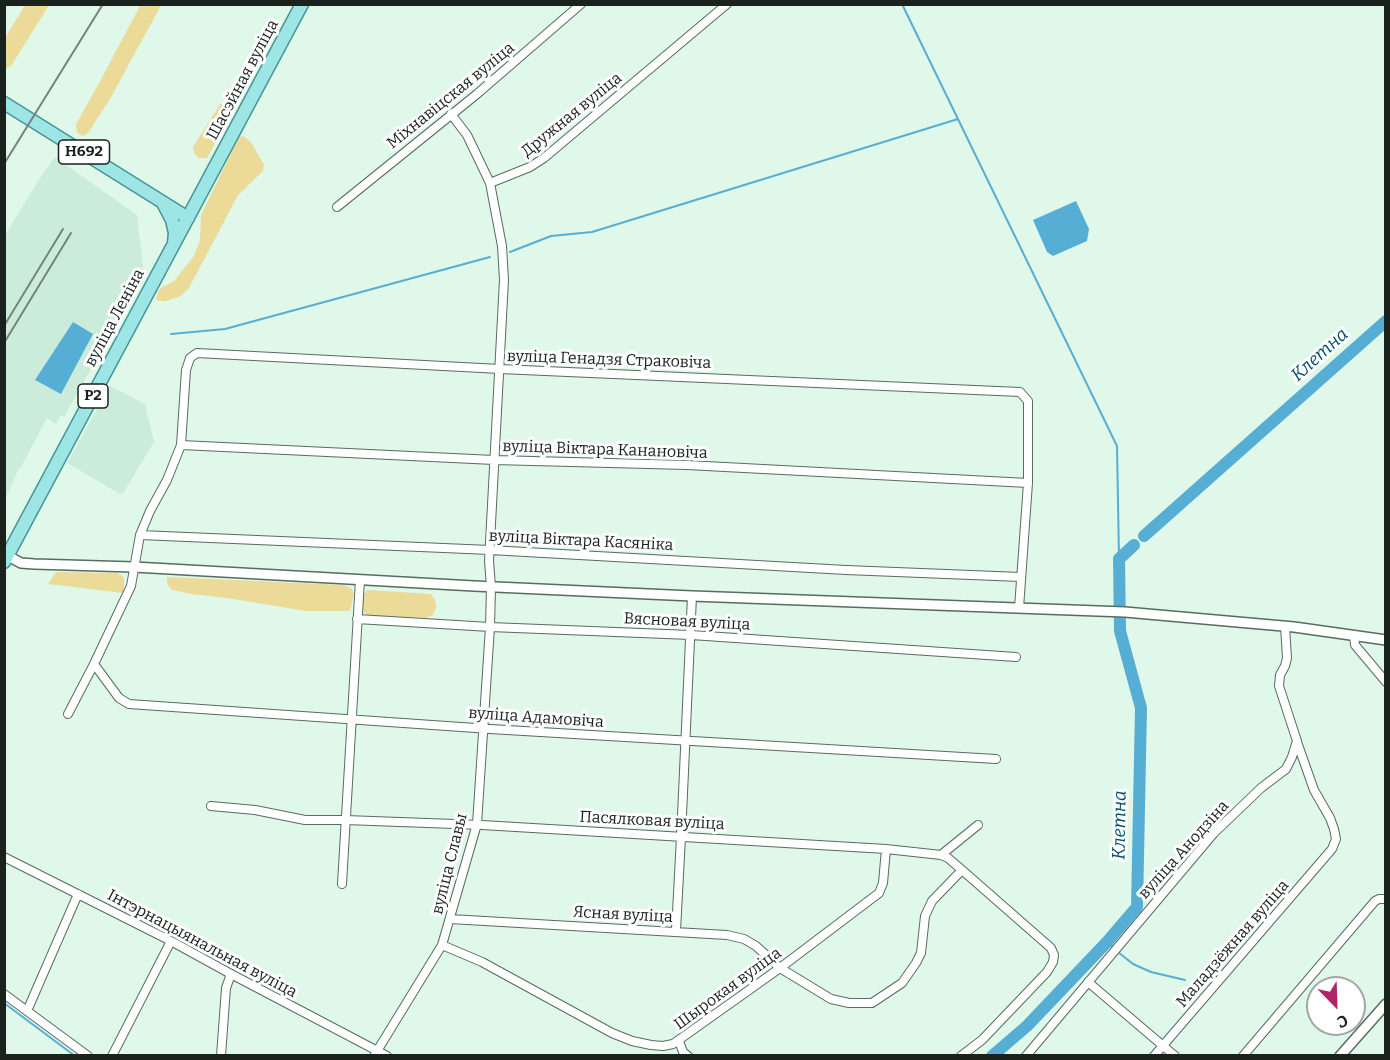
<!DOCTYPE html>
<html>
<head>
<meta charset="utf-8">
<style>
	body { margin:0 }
	#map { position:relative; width:1390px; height:1060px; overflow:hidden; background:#dff8ea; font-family:Bitter,serif }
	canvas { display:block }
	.frame { position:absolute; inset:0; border:6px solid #19221d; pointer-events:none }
	.north { position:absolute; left:1306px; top:976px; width:60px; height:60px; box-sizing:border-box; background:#fefefe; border:2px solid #a2a6a4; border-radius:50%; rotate:157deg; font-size:16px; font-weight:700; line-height:24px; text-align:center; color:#19221d }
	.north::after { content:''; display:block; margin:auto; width:21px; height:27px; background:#ae2669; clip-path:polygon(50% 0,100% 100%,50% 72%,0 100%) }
</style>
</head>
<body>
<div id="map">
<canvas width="1390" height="1060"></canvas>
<div class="frame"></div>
<div class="north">С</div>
</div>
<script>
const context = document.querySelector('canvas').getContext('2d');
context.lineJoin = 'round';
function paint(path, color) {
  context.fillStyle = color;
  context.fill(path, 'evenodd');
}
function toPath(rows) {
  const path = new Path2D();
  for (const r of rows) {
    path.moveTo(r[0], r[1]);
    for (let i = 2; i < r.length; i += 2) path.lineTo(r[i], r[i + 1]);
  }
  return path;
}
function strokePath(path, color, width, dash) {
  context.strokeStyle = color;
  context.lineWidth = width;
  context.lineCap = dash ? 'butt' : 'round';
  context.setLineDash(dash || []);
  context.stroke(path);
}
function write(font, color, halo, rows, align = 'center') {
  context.font = font + ' Bitter,serif';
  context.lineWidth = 6;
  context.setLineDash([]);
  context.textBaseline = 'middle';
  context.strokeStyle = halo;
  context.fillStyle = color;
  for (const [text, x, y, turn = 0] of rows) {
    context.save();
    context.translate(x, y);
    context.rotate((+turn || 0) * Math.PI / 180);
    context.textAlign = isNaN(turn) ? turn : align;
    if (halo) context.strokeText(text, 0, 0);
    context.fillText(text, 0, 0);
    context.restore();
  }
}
paint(toPath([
	[55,157,137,215,144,275,64,417,61,415,56,424,47,418,21,467,19,468,5,500,5,235,38,181],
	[110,386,145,404,154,442,122,495,67,463]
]), '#ccecdb');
paint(toPath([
	[141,4,161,5,110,99,88,133,83,136,77,133,76,124,98,85],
	[25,5,49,5,11,66,5,69,5,38],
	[220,104,226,104,233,111,207,158,199,158,194,153,193,147],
	[243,136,251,142,264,165,263,171,238,195,189,288,181,296,166,301,158,301,156,299,158,292,162,287,174,281,194,256,200,240,201,215,239,137],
	[56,572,117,573,124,577,124,593,48,584],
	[167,577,344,585,352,589,354,594,350,611,306,611,227,598,192,594,172,590,167,584],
	[368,590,431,594,435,600,436,607,433,615,425,618,367,615,361,609,363,594]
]), '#ebda98');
paint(toPath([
	[1076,201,1089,229,1087,241,1053,256,1047,252,1033,220],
	[73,322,93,334,61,394,35,380]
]), '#57aed4');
strokePath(toPath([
	[902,4,1117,446,1119,559],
	[510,252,551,236,592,232,958,119],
	[171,334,225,329,490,257],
	[1107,942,1112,946],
	[1118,952,1133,964,1151,972,1185,980],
	[1193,981,1206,982],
	[4,1003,75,1056]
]), '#57aed4', 2);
strokePath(toPath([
	[1144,536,1386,321],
	[992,1056,1027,1026,1107,942,1137,907,1141,708,1120,631,1119,559,1134,545]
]), '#57aed4', 12);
const minor = toPath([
	[451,114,467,135,490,183,530,167,544,158,727,4],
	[337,207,477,94,581,4],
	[181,445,494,460,687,465,1028,483],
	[140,535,490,550,846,570,1021,577],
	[357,619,490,627,691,635,1016,657],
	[1354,636,1355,645,1386,682],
	[94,664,119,698,129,704,490,729,996,759],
	[68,714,94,664,131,586,140,535,150,511,167,480,181,445,186,370,190,358,197,353,500,369,1020,392,1028,401,1028,483,1019,608],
	[211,806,255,810,305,820,345,820,482,825,886,849,941,855,948,858,962,870,1051,948,1054,955,1053,962,1047,972,982,1040,961,1056],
	[941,855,978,825],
	[4,857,171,941,231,974,387,1056],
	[342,884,360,580],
	[450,919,727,935,744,939,756,946,780,968,831,999,849,1003,872,1003,902,983,916,963,921,953,925,916,932,901,962,870],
	[676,931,681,837,692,596],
	[442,945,482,962,612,1033,632,1041,651,1045,663,1046,673,1044,780,968,879,893,883,883,886,849],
	[1088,982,1175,1056],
	[4,994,88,1056],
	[27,1011,78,894],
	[679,1041,683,1052,688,1056],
	[112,1056,171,941],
	[221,1056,226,988,231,974],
	[374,1056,442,945,477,824,490,627,491,587,489,561,504,280,502,246,490,183],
	[1026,1056,1214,833,1261,788,1286,769,1292,757,1297,741,1279,686,1280,675,1285,666,1287,658,1285,626],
	[1154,1056,1332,849,1336,839,1334,829,1330,818,1314,790,1297,742],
	[1243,1056,1375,901,1379,899,1386,899]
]);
const tertiary = toPath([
	[8,556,21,563,34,564,134,567,474,586,692,596,1125,612,1294,627,1386,640],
	[1340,1056,1386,1004]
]);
const primary = toPath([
	[4,103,188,218],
	[163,203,172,220,175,233,174,243],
	[4,562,302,4]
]);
strokePath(minor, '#566c61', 10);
strokePath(tertiary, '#566c61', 12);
strokePath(primary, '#469695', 15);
strokePath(minor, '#fff', 8);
strokePath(tertiary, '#fff', 9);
strokePath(primary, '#9ee6e6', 12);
strokePath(toPath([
	[4,164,103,4],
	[4,326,63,229],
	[4,343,71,233]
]), '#74847b', 2);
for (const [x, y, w] of [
	[84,152,51],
	[93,396,30]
]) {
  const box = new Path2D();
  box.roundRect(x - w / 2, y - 12, w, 24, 4.5);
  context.fillStyle = '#fefefe';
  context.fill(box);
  strokePath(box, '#19221d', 1.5);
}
write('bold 15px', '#19221d', null, [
	["Н692",84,152],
	["Р2",93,396]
]);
write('16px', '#19221d', '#fefefe', [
	["Шасэйная вуліца",243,80,-62],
	["Міхнавіцская вуліца",451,96,-39],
	["Дружная вуліца",572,115,-39],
	["вуліца Леніна",115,318,-62],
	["вуліца Генадзя Страковіча",609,360,2],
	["вуліца Віктара Канановіча",605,450,2],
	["вуліца Віктара Касяніка",581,541,3],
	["Вясновая вуліца",687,622,3],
	["вуліца Адамовіча",536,718,4],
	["Пасялковая вуліца",652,821,3],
	["вуліца Анодзіна",1184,850,-48],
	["вуліца Славы",450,864,-76],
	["Ясная вуліца",623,915,3],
	["Інтэрнацыянальная вуліца",202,944,28],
	["Маладзёжная вуліца",1233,944,-49],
	["Шырокая вуліца",728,989,-36]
]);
write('italic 18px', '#014e69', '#fefefe', [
	["Клетна",1320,355,-42],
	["Клетна",1120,825,-89]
]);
</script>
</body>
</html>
